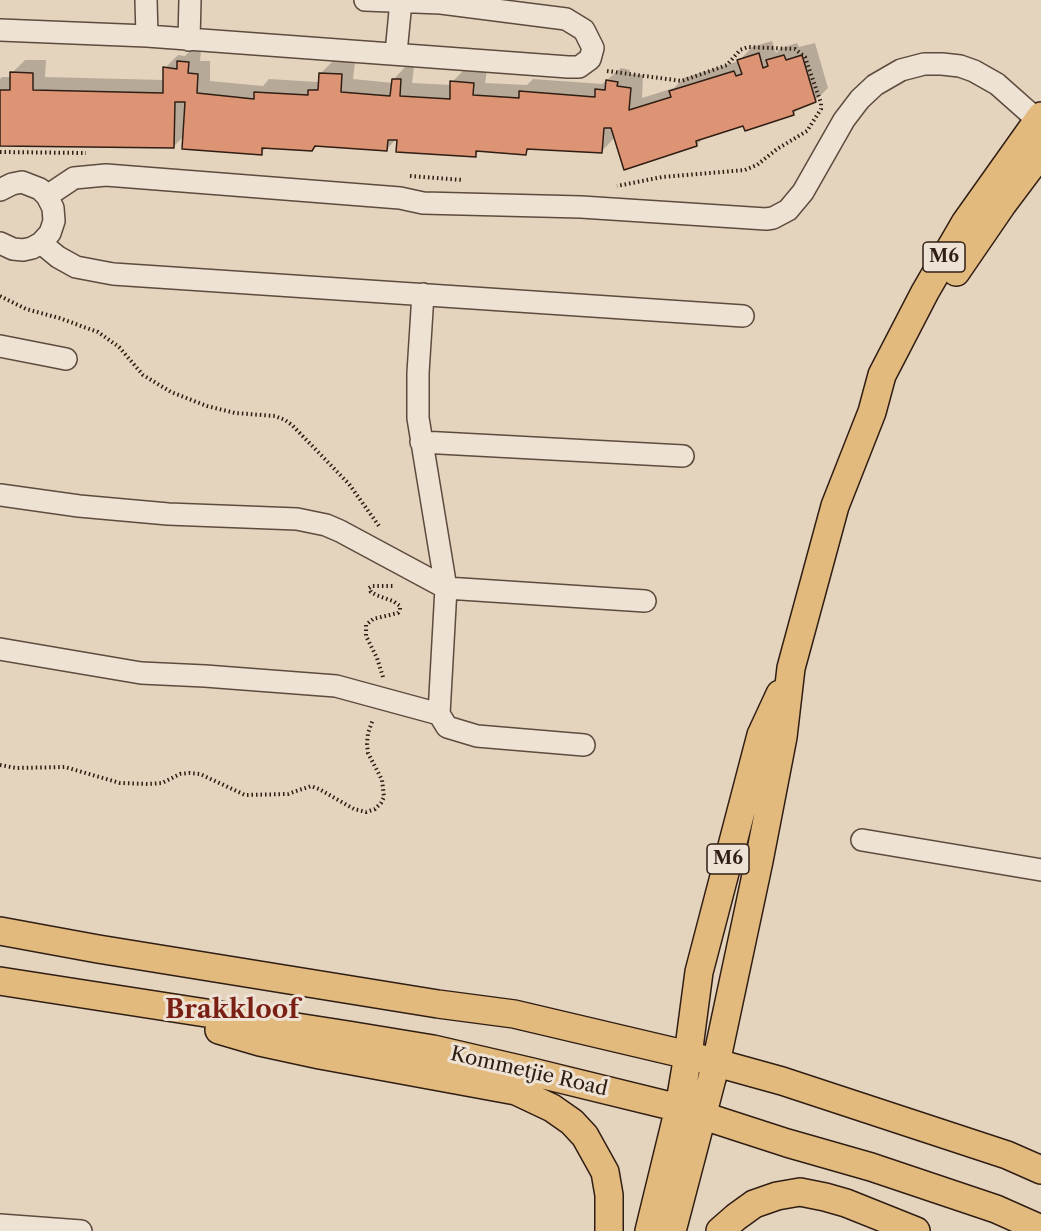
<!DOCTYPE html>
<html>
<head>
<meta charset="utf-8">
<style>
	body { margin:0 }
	canvas { display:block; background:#e4d3bd }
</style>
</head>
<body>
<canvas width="1041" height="1231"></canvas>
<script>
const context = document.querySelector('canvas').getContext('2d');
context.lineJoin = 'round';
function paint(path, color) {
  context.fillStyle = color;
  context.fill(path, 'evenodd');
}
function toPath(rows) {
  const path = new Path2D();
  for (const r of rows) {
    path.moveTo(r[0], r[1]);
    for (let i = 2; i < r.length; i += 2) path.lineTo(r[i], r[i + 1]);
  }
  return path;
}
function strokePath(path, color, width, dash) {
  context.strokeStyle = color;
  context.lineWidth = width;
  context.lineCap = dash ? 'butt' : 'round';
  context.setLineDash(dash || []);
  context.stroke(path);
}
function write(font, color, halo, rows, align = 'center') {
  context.font = font + ' "Libre Caslon Text",serif';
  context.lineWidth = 6;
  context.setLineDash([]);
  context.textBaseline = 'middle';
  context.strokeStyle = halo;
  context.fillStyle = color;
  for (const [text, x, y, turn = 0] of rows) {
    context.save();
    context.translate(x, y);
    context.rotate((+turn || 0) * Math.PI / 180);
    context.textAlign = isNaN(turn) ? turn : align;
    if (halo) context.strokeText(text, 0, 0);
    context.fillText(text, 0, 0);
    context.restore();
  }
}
paint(toPath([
	[772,41,776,53,781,48,797,43,799,47,815,43,828,88,815,101,801,106,793,114,744,125,704,137,697,145,615,137,601,152,530,148,525,153,480,150,475,155,398,137,387,149,316,145,267,147,261,153,184,136,173,147,0,144,0,79,2,77,12,77,12,73,25,60,46,60,45,77,164,80,165,68,178,55,185,56,192,49,201,50,200,61,210,61,210,81,263,86,269,79,317,82,320,79,321,73,334,60,355,62,353,79,393,83,393,80,406,66,414,67,412,83,452,85,452,82,465,69,487,70,485,83,527,85,533,79,602,84,621,68,630,70,629,74,643,75,642,98,674,88,684,78,739,61,752,47]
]), '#0003');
const building = toPath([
	[759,53,763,68,768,66,766,60,784,55,786,60,802,55,816,102,793,111,794,115,745,131,743,126,696,141,697,146,624,170,611,128,604,128,602,153,527,149,526,155,476,151,476,157,396,152,397,140,388,140,387,151,315,146,312,151,262,148,262,155,182,149,185,102,175,102,174,148,0,146,0,90,10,90,10,72,33,73,33,90,163,93,163,67,177,69,177,61,189,62,188,73,198,74,197,93,254,99,254,92,308,95,308,90,318,90,319,73,342,74,341,92,390,96,392,79,401,79,400,96,450,99,450,81,474,83,473,95,519,98,519,91,595,97,595,89,605,90,606,80,618,82,617,86,631,88,629,110,671,97,669,91,734,71,736,76,742,74,737,60,759,53]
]);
paint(building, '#dc9474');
strokePath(building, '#301e14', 1.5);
const minor = toPath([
	[146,0,147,36],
	[0,30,147,36,568,67,579,67,590,59,593,48,584,30,566,19,441,3,365,0],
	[189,40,190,0],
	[396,53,401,1],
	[0,190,12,184,22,182,40,189,47,196,53,208,54,221,50,233,41,243,32,248,23,250,13,249,0,243],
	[47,196,74,178,106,175,400,198,423,203,581,207,766,219,773,218,788,210,803,192,844,120,860,99,875,85,901,70,924,64,942,64,960,66,974,71,997,84,1041,123],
	[41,243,58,257,76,267,113,274,743,316],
	[423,294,418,373,418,418,446,588,439,714,447,727,477,736,584,745],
	[0,346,66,359],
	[421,442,683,456],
	[0,495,79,506,168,514,297,519,326,525,340,531,446,588,645,601],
	[0,649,141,673,205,676,336,686,439,714],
	[862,840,1041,870],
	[0,1225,81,1231]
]);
const major = toPath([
	[956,272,1002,205,1041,153],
	[0,931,98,949,438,1004,514,1014,688,1055,782,1081,1007,1155,1041,1170],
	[0,981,348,1035,433,1049,532,1072,679,1108,787,1143,871,1167,996,1209,1041,1229],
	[219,1030,260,1042,320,1055,516,1091,552,1108,572,1122,585,1136,605,1172,609,1195,609,1231],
	[649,1231,679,1108,688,1055,699,972,761,735,780,694],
	[672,1231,716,1063,759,861,783,737,791,668,835,506,872,412,882,375,925,292,965,223,1041,116],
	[720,1231,736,1217,754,1204,777,1196,800,1192,825,1197,846,1203,916,1231]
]);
strokePath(minor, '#5d4b3e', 24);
strokePath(major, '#301e14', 30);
strokePath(toPath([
	[607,71,682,81,727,65,740,50,748,47,795,49,805,57,821,103,821,109,807,131,777,149,757,165,745,170,662,177,617,186],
	[0,152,86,153],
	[410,176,463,180],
	[0,296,26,309,59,318,98,332,119,347,143,375,171,392,207,406,235,413,275,416,285,420,292,425,349,484,379,526],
	[383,677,377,658,366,636,366,625,373,619,398,613,400,610,400,606,393,601,376,595,371,592,369,588,372,586,394,586],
	[0,765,16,768,65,767,120,783,148,784,162,783,180,774,189,773,200,774,245,795,288,794,311,786,319,789,354,809,366,812,375,809,381,803,384,797,382,780,368,753,367,744,368,733,373,719]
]), '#301e14', 4, [1.5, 3]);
strokePath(minor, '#ede2d4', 21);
strokePath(major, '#e2ba7e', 27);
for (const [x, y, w] of [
	[944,257,42],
	[728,859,42]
]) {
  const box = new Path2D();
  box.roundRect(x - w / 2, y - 15, w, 30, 4.5);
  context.fillStyle = '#ede2d4';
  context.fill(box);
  strokePath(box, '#301e14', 1.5);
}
write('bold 18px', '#301e14', null, [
	["M6",944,257],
	["M6",728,859]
]);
write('20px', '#301e14', '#ede2d4', [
	["Kommetjie Road",529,1072,13]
]);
write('bold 26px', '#7a1f14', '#ede2d4', [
	["Brakkloof",232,1010]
]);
</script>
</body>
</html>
